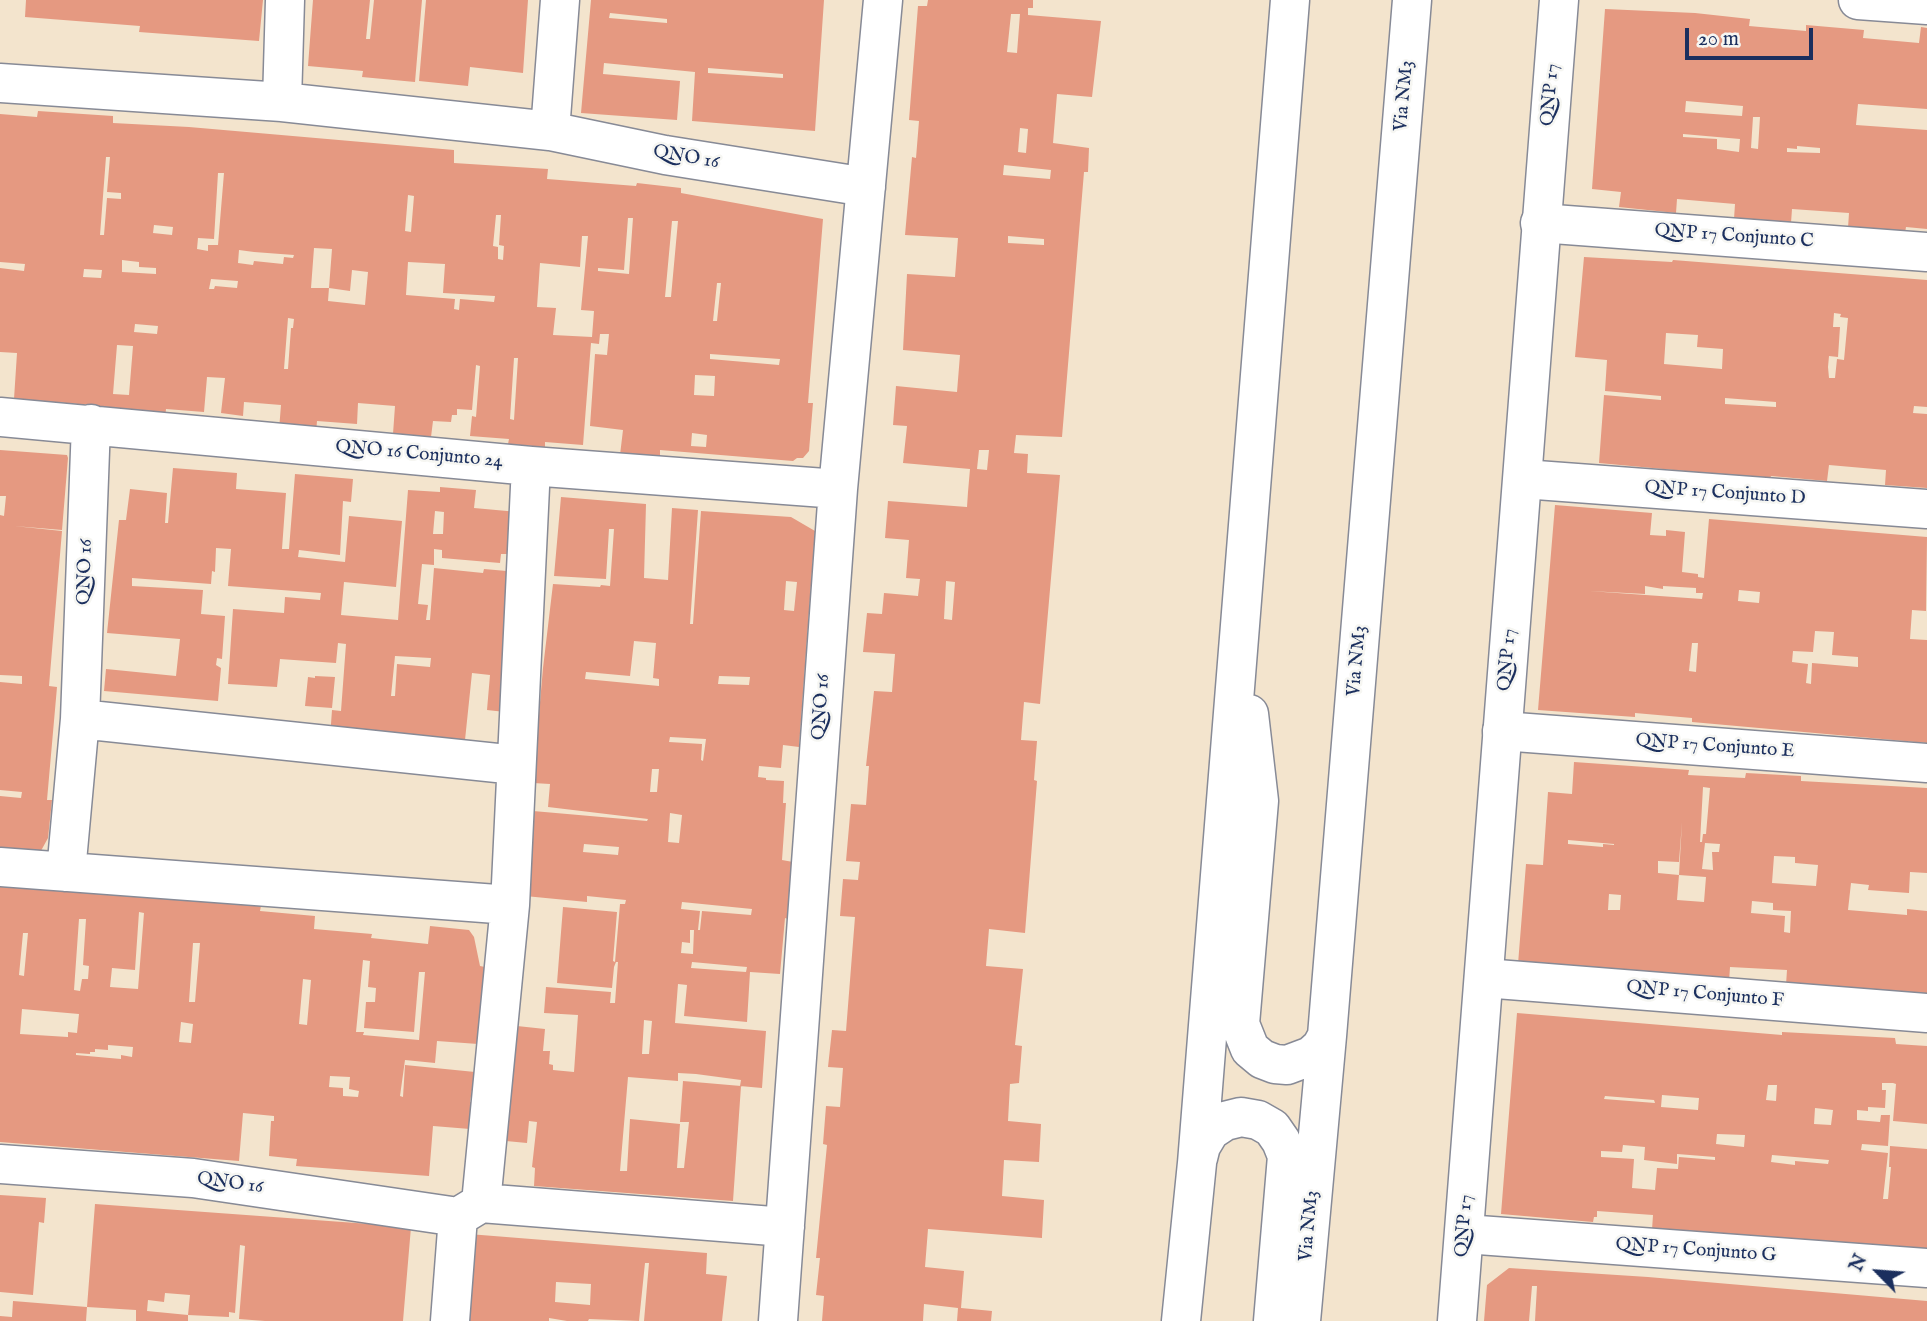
<!DOCTYPE html>
<html>
<head>
<meta charset="utf-8">
<style>
	body { margin:0 }
	#map { position:relative; width:1927px; height:1321px; overflow:hidden; background:#f3e4cd; font-family:"IM FELL English",serif }
	canvas { display:block }
	.north { position:absolute; left:1843px; top:1237px; width:70px; height:70px; -webkit-text-stroke:5px #f6f6f2; paint-order:stroke; rotate:295deg; font-size:19px; font-weight:700; line-height:28px; text-align:center; color:#1b2f5e }
	.north::after { content:''; display:block; margin:auto; width:24px; height:32px; background:#1b2f5e; clip-path:polygon(50% 0,100% 100%,50% 72%,0 100%) }
	.scale { position:absolute; left:1685px; top:28px; width:128px; height:32px; box-sizing:border-box; border:4px solid #1b2f5e; border-top:0; padding-left:9px; font-size:21px; line-height:24px; white-space:nowrap; color:#1b2f5e; -webkit-text-stroke:5px #f6f6f2; paint-order:stroke }
</style>
</head>
<body>
<div id="map">
<canvas width="1927" height="1321"></canvas>
<div class="north">N</div>
<div class="scale">20 m</div>
</div>
<script>
const context = document.querySelector('canvas').getContext('2d');
context.lineJoin = 'round';
function paint(path, color) {
  context.fillStyle = color;
  context.fill(path, 'evenodd');
}
function toPath(rows) {
  const path = new Path2D();
  for (const r of rows) {
    path.moveTo(r[0], r[1]);
    for (let i = 2; i < r.length; i += 2) path.lineTo(r[i], r[i + 1]);
  }
  return path;
}
function strokePath(path, color, width, dash) {
  context.strokeStyle = color;
  context.lineWidth = width;
  context.lineCap = dash ? 'butt' : 'round';
  context.setLineDash(dash || []);
  context.stroke(path);
}
function write(font, color, halo, rows, align = 'center') {
  context.font = font + ' "IM FELL English",serif';
  context.lineWidth = 5;
  context.setLineDash([]);
  context.textBaseline = 'middle';
  context.strokeStyle = halo;
  context.fillStyle = color;
  for (const [text, x, y, turn = 0] of rows) {
    context.save();
    context.translate(x, y);
    context.rotate((+turn || 0) * Math.PI / 180);
    context.textAlign = isNaN(turn) ? turn : align;
    if (halo) context.strokeText(text, 0, 0);
    context.fillText(text, 0, 0);
    context.restore();
  }
}
paint(toPath([
	[26,0,263,0,259,41,139,32,140,26,25,17],
	[313,0,370,0,366,39,370,39,374,0,422,0,415,82,362,77,363,71,308,66],
	[426,0,528,0,523,73,470,67,468,86,419,81],
	[591,0,824,0,815,131,692,121,695,72,604,63,603,74,680,81,677,120,581,113],
	[610,13,667,19,667,23,609,18],
	[708,68,783,74,783,78,708,73],
	[928,0,1033,0,1033,8,1028,8,1028,15,1101,21,1092,97,1057,94,1053,143,1089,148,1088,172,1084,172,1062,437,1016,435,1014,453,1028,454,1027,473,1060,475,1040,704,1024,702,1021,740,1037,741,1034,780,1037,781,1025,933,989,929,986,966,1023,969,1015,1045,1022,1046,1019,1083,1010,1084,1008,1121,1041,1124,1039,1162,1004,1160,1002,1196,1044,1200,1042,1236,1042,1238,928,1229,925,1267,964,1271,961,1308,992,1311,991,1321,957,1321,958,1308,924,1304,923,1321,822,1321,824,1296,816,1295,820,1258,816,1258,827,1145,823,1144,826,1106,840,1107,843,1068,828,1067,832,1030,846,1031,855,917,840,916,843,879,858,880,860,862,846,861,851,804,866,805,869,766,866,766,874,691,892,692,895,654,863,652,867,613,882,614,884,593,918,596,920,579,906,578,909,540,885,538,888,501,967,507,968,492,970,469,903,463,907,426,893,425,896,386,957,392,960,355,903,350,907,274,955,277,958,238,905,235,912,157,916,158,919,121,909,120,918,6,927,6],
	[1011,14,1020,14,1017,53,1007,52],
	[1020,128,1028,129,1026,153,1018,152],
	[1004,165,1051,170,1050,179,1003,175],
	[1008,236,1044,239,1044,245,1008,243],
	[979,450,989,450,987,470,977,469],
	[946,581,955,582,952,620,944,619],
	[1605,9,1695,13,1750,19,1749,26,1806,31,1806,25,1864,30,1863,38,1919,43,1921,27,1927,28,1927,109,1858,104,1856,125,1927,130,1927,229,1906,227,1905,233,1848,228,1849,213,1792,209,1791,223,1734,219,1735,204,1677,199,1676,213,1619,207,1621,192,1592,189],
	[1686,101,1743,106,1742,116,1685,112],
	[1753,117,1760,117,1758,149,1751,148],
	[1683,134,1740,139,1739,152,1717,149,1717,139,1683,137],
	[1797,146,1820,148,1820,153,1787,152,1787,148,1797,149],
	[38,111,113,116,113,123,189,127,454,150,454,163,548,169,547,179,636,186,637,183,681,188,681,193,823,219,808,403,813,403,809,451,803,458,797,458,793,461,660,450,660,458,620,455,623,430,590,426,595,354,607,355,609,334,600,334,599,344,591,343,583,445,545,442,545,447,508,444,509,439,470,436,472,416,476,417,480,366,476,365,472,410,457,409,457,415,452,415,451,422,433,421,431,437,393,434,395,406,358,403,357,424,317,421,316,433,279,430,281,405,244,402,243,416,221,413,225,378,207,377,204,412,166,409,165,419,128,417,91,405,14,399,17,353,0,352,0,268,24,271,25,264,0,262,0,114,37,117],
	[106,157,110,157,107,192,121,193,121,199,107,198,104,235,100,235],
	[218,173,224,173,218,245,208,245,208,251,197,249,198,238,214,239],
	[408,195,414,196,411,232,405,231],
	[496,215,501,215,499,245,504,246,503,260,498,259,498,247,493,246],
	[628,218,633,218,629,274,598,271,598,268,624,270],
	[672,221,678,221,671,297,665,297],
	[154,225,173,227,172,235,153,233],
	[582,236,588,236,581,310,594,311,592,337,553,335,556,308,537,307,540,263,580,267],
	[314,248,332,249,329,288,350,291,352,270,368,272,365,305,328,301,329,288,311,288],
	[239,250,254,252,294,255,293,258,284,257,283,264,254,261,253,265,238,263],
	[122,260,139,262,139,267,156,268,156,274,122,272],
	[408,262,445,264,443,293,495,296,494,302,460,299,459,310,454,309,455,299,406,295],
	[84,269,102,270,101,278,83,277],
	[211,279,238,281,237,288,215,286,214,289,209,289],
	[717,283,721,283,717,321,713,321],
	[288,318,294,319,293,328,291,328,288,369,284,369],
	[135,324,158,326,157,334,134,332],
	[117,345,133,346,129,395,113,394],
	[710,354,780,359,779,365,710,359],
	[514,358,518,358,514,420,510,419],
	[695,375,715,376,714,396,694,395],
	[692,433,707,435,706,447,691,446],
	[1584,257,1672,262,1673,260,1927,280,1927,407,1914,406,1913,413,1927,414,1927,488,1885,485,1886,470,1829,465,1827,481,1771,476,1770,479,1599,463,1604,395,1661,400,1661,396,1605,391,1607,360,1575,357],
	[1834,313,1841,314,1840,317,1848,318,1844,360,1837,359,1835,378,1829,378,1828,367,1829,356,1838,357,1840,327,1833,327],
	[1666,333,1698,335,1697,347,1723,349,1722,369,1664,364],
	[1725,398,1776,402,1776,407,1725,404],
	[0,450,67,455,68,458,62,530,14,526,62,531,49,686,57,687,47,800,52,800,48,838,37,858,0,855,0,796,21,798,22,792,0,790,0,682,22,684,22,676,0,675,0,515,4,516,6,496,0,496],
	[173,468,237,473,236,489,286,493,282,549,289,549,295,474,353,479,351,502,343,501,340,555,299,550,298,557,345,562,349,516,402,521,396,587,344,582,341,615,398,620,408,490,440,492,440,487,476,490,474,508,518,512,514,554,501,554,500,563,442,558,442,550,434,549,434,565,422,564,418,604,428,605,426,620,430,620,434,568,483,573,484,569,518,572,505,712,487,710,490,675,472,673,465,740,330,738,332,710,341,711,346,644,338,643,336,663,280,659,277,687,228,684,233,609,284,613,285,597,320,600,321,593,228,586,231,549,216,548,215,572,212,571,211,584,132,578,132,586,203,590,201,614,225,616,222,659,217,658,216,665,221,668,218,701,104,691,106,669,176,676,180,639,107,633,119,520,126,520,130,489,167,493,165,523,168,523],
	[435,511,444,512,443,534,433,534],
	[395,656,431,658,430,667,397,664,395,696,391,696],
	[561,497,646,504,644,578,668,580,672,508,698,510,690,624,693,624,701,511,791,517,815,531,799,747,783,745,781,768,759,766,758,777,766,778,766,780,784,781,783,803,786,803,782,860,793,862,788,919,785,918,780,974,750,972,747,1022,684,1016,687,985,678,984,675,1023,766,1031,762,1088,740,1086,741,1080,696,1074,678,1073,678,1081,628,1077,620,1171,627,1171,630,1119,680,1124,677,1168,684,1168,689,1122,680,1122,683,1081,741,1086,733,1201,534,1186,535,1168,532,1167,537,1122,529,1121,527,1143,506,1141,517,1026,545,1029,543,1051,550,1051,549,1064,553,1065,553,1070,574,1072,578,1015,544,1013,546,987,611,992,610,1003,615,1003,618,962,616,962,614,967,612,988,557,983,563,907,617,912,613,961,615,962,620,904,625,904,626,900,587,896,587,902,525,896,533,811,647,821,648,819,548,807,550,784,533,783,543,668,553,584,600,587,601,585,610,586,614,529,609,529,606,579,554,576],
	[786,581,797,582,794,611,784,610],
	[634,641,656,643,653,678,659,679,659,686,585,679,586,672,630,676],
	[719,676,750,677,749,685,718,684],
	[670,737,706,739,703,761,701,760,702,744,669,742],
	[652,769,659,769,657,792,650,792],
	[670,813,682,815,679,843,668,842],
	[584,844,619,847,618,855,583,852],
	[682,902,752,909,751,915,702,911,700,930,698,930,700,911,681,909],
	[690,930,694,930,693,954,681,953,682,942,690,943],
	[692,962,747,967,746,972,691,968],
	[644,1020,652,1021,649,1054,642,1054],
	[1555,505,1652,513,1650,535,1666,536,1666,530,1685,532,1682,572,1698,574,1698,577,1704,578,1709,519,1927,537,1926,611,1912,610,1910,639,1927,640,1927,743,1692,722,1692,718,1635,713,1635,717,1538,710],
	[1645,586,1663,589,1663,586,1696,588,1696,593,1703,593,1702,599,1589,591,1645,594],
	[1739,590,1760,592,1759,603,1738,601],
	[1815,631,1834,632,1832,655,1858,657,1858,667,1812,663,1811,684,1806,683,1808,664,1792,662,1793,651,1813,652],
	[1692,643,1698,643,1696,672,1689,671],
	[315,676,335,677,332,708,305,706,308,677,315,678],
	[1574,762,1689,770,1688,775,1745,778,1746,773,1801,776,1801,781,1927,788,1927,873,1910,872,1909,893,1868,890,1869,885,1851,883,1848,910,1907,915,1907,909,1927,911,1927,998,1786,985,1787,970,1730,967,1729,982,1518,964,1526,864,1543,865,1548,792,1572,794],
	[1703,787,1710,788,1706,834,1703,834,1702,842,1700,842],
	[1682,822,1679,875,1706,877,1704,902,1677,900,1679,875,1658,873,1658,861,1679,862],
	[1568,840,1614,844,1614,845,1603,844,1603,847,1568,844],
	[1705,843,1720,844,1719,852,1712,852,1713,870,1702,869],
	[1774,856,1795,857,1795,863,1818,865,1816,886,1772,883],
	[1609,894,1621,895,1620,910,1608,910],
	[1752,901,1773,903,1773,910,1791,911,1790,933,1784,932,1785,916,1751,913],
	[0,886,261,906,260,911,315,916,314,929,372,934,371,938,428,944,430,926,469,930,474,937,480,966,485,967,478,1044,437,1041,435,1063,405,1060,400,1096,403,1097,405,1065,475,1072,470,1102,472,1102,470,1129,433,1126,429,1176,296,1166,297,1159,269,1156,271,1121,274,1121,274,1116,243,1113,239,1161,0,1142],
	[139,912,144,913,138,989,110,987,112,968,135,970],
	[79,919,86,919,83,965,89,966,88,979,82,979,80,991,74,990],
	[23,933,28,933,24,976,19,975],
	[193,943,200,943,195,1002,189,1002],
	[363,960,370,961,368,987,376,988,375,1002,366,1002,364,1028,414,1032,419,972,425,972,419,1040,363,1035,364,1032,356,1032],
	[303,979,311,980,307,1025,299,1024],
	[22,1009,79,1014,77,1033,68,1032,68,1037,20,1034],
	[181,1022,193,1024,191,1043,179,1042],
	[108,1045,133,1047,132,1057,121,1055,121,1059,76,1055,76,1053,90,1054,90,1052,95,1052,95,1049,108,1050],
	[330,1076,350,1077,349,1089,359,1091,358,1097,343,1096,343,1088,329,1087],
	[1517,1013,1782,1035,1782,1032,1895,1038,1896,1044,1927,1046,1927,1124,1893,1121,1896,1084,1893,1083,1882,1083,1882,1090,1886,1090,1885,1108,1868,1107,1868,1111,1857,1110,1857,1120,1880,1122,1881,1115,1890,1115,1888,1146,1862,1144,1861,1150,1888,1153,1883,1199,1888,1199,1891,1167,1889,1167,1890,1146,1927,1149,1927,1251,1652,1230,1653,1215,1597,1211,1597,1217,1594,1217,1593,1222,1501,1214],
	[1768,1085,1777,1085,1776,1101,1766,1100],
	[1662,1095,1699,1098,1698,1110,1661,1107],
	[1605,1096,1654,1100,1655,1103,1604,1099],
	[1815,1108,1833,1110,1831,1125,1814,1124],
	[1717,1134,1745,1135,1744,1147,1716,1144],
	[1623,1145,1645,1147,1644,1160,1677,1164,1677,1154,1715,1157,1715,1160,1679,1157,1678,1169,1657,1168,1655,1190,1632,1188,1634,1159,1601,1157,1601,1151,1622,1152],
	[1772,1155,1829,1160,1828,1164,1795,1161,1795,1165,1771,1162],
	[0,1195,46,1198,44,1223,39,1222,33,1295,0,1292],
	[95,1204,411,1227,403,1321,265,1321,239,1319,245,1246,240,1245,235,1313,229,1312,229,1317,188,1315,190,1295,165,1293,164,1302,148,1300,147,1311,188,1315,188,1321,136,1321,136,1310,87,1307],
	[456,1233,707,1253,706,1274,727,1276,722,1321,644,1321,649,1263,645,1263,639,1321,589,1319,588,1321,567,1321,549,1318,549,1321,442,1321],
	[556,1282,591,1284,590,1305,555,1302],
	[1509,1268,1648,1277,1927,1301,1927,1321,1535,1321,1537,1286,1532,1286,1529,1321,1484,1321,1487,1285],
	[13,1301,87,1307,86,1321,0,1321,0,1316,12,1317]
]), '#e59981');
const minor = toPath([
	[1858,0,1927,5],
	[0,83,282,102,550,131,665,155,866,187],
	[282,102,285,0],
	[550,131,560,0],
	[1540,223,1927,252],
	[0,417,531,466,838,489],
	[1523,479,1927,509],
	[80,719,516,765],
	[1502,731,1927,763],
	[0,867,510,905],
	[66,872,80,719,91,424],
	[1484,978,1927,1013],
	[0,1164,193,1178,458,1217,481,1203,785,1227],
	[481,1203,510,905,531,466],
	[1465,1234,1927,1268],
	[450,1321,458,1217],
	[778,1321,838,489,883,0]
]);
const tertiary = toPath([
	[1457,1321,1559,0]
]);
const secondary = toPath([
	[1249,714,1259,801,1240,1024,1250,1049,1262,1059,1275,1064,1287,1065,1311,1056,1321,1047,1327,1036],
	[1198,1158,1201,1146,1210,1131,1225,1121,1241,1117,1258,1120,1272,1128,1281,1141,1287,1156,1273,1321],
	[1181,1321,1197,1163,1290,0],
	[1301,1321,1327,1036,1412,0]
]);
strokePath(minor, '#878a96', 41);
strokePath(tertiary, '#878a96', 41);
strokePath(secondary, '#878a96', 41);
strokePath(minor, '#fff', 38);
strokePath(tertiary, '#fff', 38);
strokePath(secondary, '#fff', 38);
write('19px', '#1b2f5e', '#f6f6f2', [
	["QNP 17",1551,95,-85],
	["Via NM3",1405,96,-85],
	["QNO 16",686,158,10],
	["QNP 17 Conjunto C",1734,237,4],
	["QNO 16 Conjunto 24",419,455,5],
	["QNP 17 Conjunto D",1725,494,4],
	["QNO 16",86,572,-88],
	["QNP 17",1508,660,-85],
	["Via NM3",1358,661,-85],
	["QNO 16",822,707,-86],
	["QNP 17 Conjunto E",1715,747,4],
	["QNP 17 Conjunto F",1705,995,5],
	["QNO 16",230,1184,8],
	["Via NM3",1310,1226,-85],
	["QNP 17",1465,1226,-86],
	["QNP 17 Conjunto G",1696,1251,4]
]);
</script>
</body>
</html>
